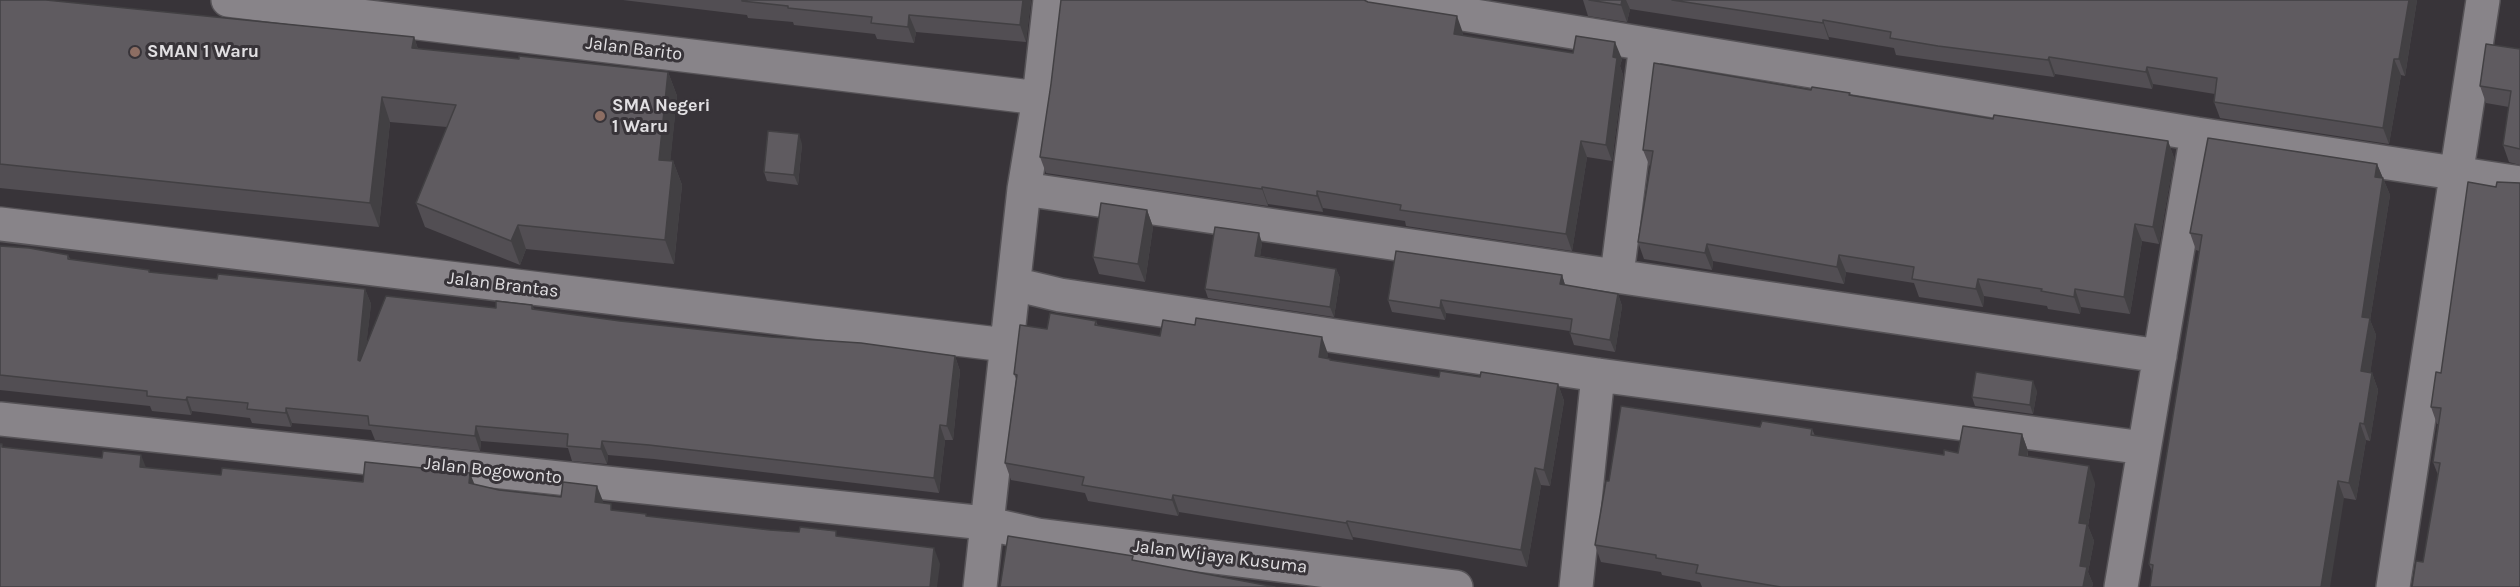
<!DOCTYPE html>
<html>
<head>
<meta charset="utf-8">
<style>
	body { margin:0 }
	canvas { display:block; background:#383439 }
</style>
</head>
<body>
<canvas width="2520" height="587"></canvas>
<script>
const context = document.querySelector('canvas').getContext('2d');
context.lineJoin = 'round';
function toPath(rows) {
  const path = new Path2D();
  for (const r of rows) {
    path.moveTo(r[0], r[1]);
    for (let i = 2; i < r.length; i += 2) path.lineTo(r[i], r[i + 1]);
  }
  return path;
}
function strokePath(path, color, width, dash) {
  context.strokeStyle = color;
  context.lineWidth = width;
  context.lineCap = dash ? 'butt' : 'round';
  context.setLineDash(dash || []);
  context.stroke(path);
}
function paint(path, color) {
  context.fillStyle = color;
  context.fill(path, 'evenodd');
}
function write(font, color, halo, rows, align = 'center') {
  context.font = font + ' Karla,sans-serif';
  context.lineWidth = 6;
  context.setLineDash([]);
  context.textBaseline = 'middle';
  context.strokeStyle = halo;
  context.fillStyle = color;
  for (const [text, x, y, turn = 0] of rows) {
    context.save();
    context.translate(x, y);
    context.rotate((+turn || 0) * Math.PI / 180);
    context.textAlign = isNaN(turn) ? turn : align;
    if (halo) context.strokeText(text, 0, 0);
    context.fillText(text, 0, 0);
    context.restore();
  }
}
const minor = toPath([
	[228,0,1039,98],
	[1377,0,2197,134,2121,587],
	[2197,134,2520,183],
	[1024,189,2160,356],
	[0,224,1006,345],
	[1617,275,1646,44],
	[1014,284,1060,295,1598,375,2144,448],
	[0,419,985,523,1038,535,1456,587],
	[980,587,1024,189,1039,98,1050,0],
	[1576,587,1598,375],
	[2393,587,2483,0]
]);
strokePath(minor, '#565357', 36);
strokePath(minor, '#888489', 33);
paint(toPath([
	[0,0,414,37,418,49,519,59,668,72,677,96,670,161,673,161,682,185,674,264,526,249,520,265,425,227,416,203,447,127,390,122,379,227,0,188],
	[623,0,1031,0,1026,42,916,32,914,43,877,39,875,34,794,25,793,22,748,18,747,15],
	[1583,0,2417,0,2405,76,2401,75,2389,144,2220,118,2214,102,2215,94,2153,84,2152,89,2055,74,2054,77,1945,62,1896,55,1894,48,1829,37,1829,40,1630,9,1627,22,1588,16],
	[1463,33,1463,36,1573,53,1622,59,1620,66,1623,75,1612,161,1587,157,1572,251,1406,226,1405,221,1323,208,1323,212,1268,204,1268,206,1046,173,1040,157,1051,84],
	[2520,49,2520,165,2509,162,2503,145,2509,107,2486,103,2480,86],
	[1851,96,1993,119,2168,141,2174,158,2159,244,2142,241,2130,314,2081,307,2080,314,2048,309,2047,306,1984,296,1983,307,1919,297,1914,283,1846,272,1844,284,1713,261,1712,270,1644,259,1638,242,1650,167,1643,150],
	[802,144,798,185,767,181,764,172],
	[2377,164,2390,195,2370,320,2376,335,2370,373,2372,373,2378,390,2370,441,2366,440,2356,500,2344,498,2152,572,2149,564,2199,251,2196,250,2190,233],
	[1147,210,1153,227,1145,282,1099,274,1093,257],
	[1262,243,1260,256,1336,269,1340,278,1334,317,1208,298,1205,289],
	[0,246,68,255,70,259,149,270,151,273,217,279,365,289,371,304,366,345,496,308,532,305,534,309,620,321,955,356,960,371,953,440,945,440,939,493,654,459,608,455,607,464,572,461,568,448,481,441,480,451,375,440,371,430,292,423,291,427,252,423,250,418,192,411,191,415,152,411,150,406,0,390],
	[1562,275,1565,285,1618,294,1622,306,1615,352,1574,345,1570,333,1570,331,1446,313,1445,320,1392,312,1388,300],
	[1096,321,1098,326,1160,336,1328,354,1327,358,1331,361,1439,377,1480,377,1558,384,1564,401,1550,486,1541,485,1527,567,1353,537,1353,540,1179,512,1178,516,1088,501,1085,493,1011,480,1005,463,1016,379,1014,374,1047,329],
	[2436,372,2520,587,2423,562,2438,475,2433,462,2438,424,2437,424,2431,407],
	[2037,391,2033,414,1975,406,1972,397],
	[1760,427,1812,429,1815,436,1944,455,1958,453,2022,434,2028,451,2028,456,2095,483,2088,526,2094,541,2088,572,2093,584,2092,587,1702,587,1700,582,1662,575,1661,572,1601,562,1595,545,1609,481]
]), '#524e53');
paint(toPath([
	[1023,0,1031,0,1026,42,1020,25],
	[1622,0,1626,0,1630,9,1627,22,1621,5],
	[2409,0,2417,0,2405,76,2399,59],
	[909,15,916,32,914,43,908,27],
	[1457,16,1463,33,1460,51,1454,34],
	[1823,20,1829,37,1829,40,1823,23],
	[414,37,422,61,412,48],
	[1615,42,1622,59,1620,66,1623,75,1612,161,1606,145,1613,57],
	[2049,57,2055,74,2054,77,2048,60],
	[2394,59,2401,75,2389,144,2383,128],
	[2147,67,2153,84,2152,89,2146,72],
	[668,72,677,96,668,184,659,160],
	[382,97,390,122,379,227,370,203],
	[799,134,802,144,798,185,794,175],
	[1581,141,1587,157,1572,251,1566,234],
	[2168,141,2174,158,2159,244,2153,227],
	[673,161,682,185,674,264,665,240],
	[2377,164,2390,195,2370,320,2376,335,2368,388,2361,371,2362,317,2375,177],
	[1262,187,1268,204,1268,206,1262,189],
	[1317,191,1323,208,1323,212,1317,196],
	[1147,210,1153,227,1145,282,1138,264],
	[2135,224,2142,241,2130,314,2124,297],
	[518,225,526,249,520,265,511,241],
	[1259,233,1262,243,1259,265,1255,256],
	[1707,244,1713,261,1712,270,1705,253],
	[1839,255,1846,272,1844,284,1837,267],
	[1336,269,1340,278,1334,317,1330,307],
	[1562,275,1566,288,1560,284],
	[1978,279,1984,296,1983,307,1976,289],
	[365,289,371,304,363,375,358,360],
	[2075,289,2081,307,2080,314,2074,297],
	[1618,294,1622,306,1615,352,1610,340],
	[1441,300,1446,313,1445,320,1440,308],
	[1322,337,1328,354,1325,373,1319,357],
	[955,356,960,371,953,440,947,426],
	[2372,373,2378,390,2370,441,2364,424],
	[2033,381,2037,391,2033,414,2030,405],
	[1558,384,1564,401,1550,486,1544,470],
	[187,397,192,411,191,415,186,400],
	[286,408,292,423,291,427,286,413],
	[2360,423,2366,440,2356,500,2349,483],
	[940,425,945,440,939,493,934,478],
	[476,426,481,441,480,451,475,436],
	[2022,434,2028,451,2025,472,2019,455],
	[602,441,608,455,607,464,601,449],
	[141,455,147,470,140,467],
	[2089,466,2095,483,2088,526,2094,541,2088,572,2093,584,2092,587,2083,587,2080,566,2079,523],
	[1535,468,1541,485,1527,567,1521,550],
	[470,473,476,488,469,483],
	[2338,481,2344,498,2330,587,2321,587],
	[597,486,603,501,601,517,595,502],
	[1173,495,1179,512,1178,516,1172,500],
	[1347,521,1353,537,1353,540,1346,523],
	[934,548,940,564,937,587,930,587]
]), '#424043');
const building = toPath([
	[0,0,46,0,414,37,412,48,519,59,519,56,668,72,659,160,673,161,665,240,518,225,511,241,416,203,456,105,382,97,370,203,0,164,0,0],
	[742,0,1023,0,1020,25,909,15,908,27,871,23,872,17,788,8,788,6,742,1,742,0],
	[1061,0,1364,0,1368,2,1457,16,1454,34,1573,53,1576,36,1615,42,1613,57,1617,58,1606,145,1581,141,1566,234,1400,210,1401,205,1317,191,1317,196,1262,187,1262,189,1040,157,1051,84,1061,0],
	[1589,0,1622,0,1621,5,1589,0],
	[1672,0,2409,0,2399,59,2394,59,2383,128,2214,102,2217,78,2147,67,2146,72,2049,57,2048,60,1938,46,1890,38,1891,32,1823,20,1823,23,1672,0],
	[2486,44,2520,49,2520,149,2503,145,2511,91,2480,86,2486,44],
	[1654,63,1811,90,1812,87,1850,93,1849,95,1993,119,1994,115,2168,141,2153,227,2135,224,2124,297,2075,289,2074,297,2041,291,2042,289,1978,279,1976,289,1912,279,1914,267,1839,255,1837,267,1707,244,1705,253,1638,242,1653,151,1643,150,1654,63],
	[768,131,799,134,794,175,764,172,768,131],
	[2208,138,2377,164,2375,177,2383,178,2362,317,2370,318,2361,371,2372,373,2364,424,2360,423,2349,483,2338,481,2321,587,2150,587,2153,565,2149,564,2202,235,2190,233,2208,138],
	[2468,182,2496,187,2497,182,2520,183,2520,587,2412,587,2416,561,2423,562,2440,463,2433,462,2441,408,2431,407,2436,372,2441,373,2468,182],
	[1101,203,1147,210,1138,264,1093,257,1101,203],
	[1215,227,1259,233,1255,256,1336,269,1330,307,1205,289,1215,227],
	[0,246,29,248,68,255,68,259,149,270,149,272,217,279,218,274,365,289,358,360,360,361,386,296,496,308,496,301,532,305,532,309,620,321,771,337,861,343,955,356,947,426,940,425,934,478,649,445,602,441,601,449,567,446,568,434,476,426,475,436,369,425,368,416,286,408,286,413,247,409,248,403,187,397,186,400,147,396,147,391,0,375,0,246],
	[1396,251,1562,275,1560,284,1618,294,1610,340,1570,333,1572,319,1441,300,1440,308,1388,300,1396,251],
	[1050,313,1096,321,1095,325,1160,336,1163,320,1195,325,1196,318,1322,337,1319,357,1330,359,1330,360,1439,377,1440,371,1480,377,1481,372,1558,384,1544,470,1535,468,1521,550,1347,521,1346,523,1173,495,1172,500,1082,485,1084,477,1005,463,1017,375,1014,374,1020,325,1047,329,1050,313],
	[1976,372,2033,381,2030,405,1972,397,1976,372],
	[1621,406,1760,427,1762,421,1812,429,1811,435,1944,455,1944,450,1958,453,1963,426,2022,434,2019,455,2089,466,2079,523,2087,524,2080,566,2087,567,2083,587,1781,587,1696,573,1698,565,1656,558,1656,555,1595,545,1606,481,1609,481,1621,406],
	[0,444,2,444,2,447,102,458,103,451,141,455,140,467,221,475,222,468,363,482,365,462,470,473,469,483,499,490,561,497,563,482,597,486,595,502,611,504,611,510,646,514,646,516,770,530,799,532,800,527,836,531,836,536,934,548,930,587,0,587,0,444],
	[1008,536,1133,556,1132,560,1275,587,1000,587,1008,536]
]);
paint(building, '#5f5b60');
strokePath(building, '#424043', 1.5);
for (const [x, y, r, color] of [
	[135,52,6,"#8d6e63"],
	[600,116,6,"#8d6e63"]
]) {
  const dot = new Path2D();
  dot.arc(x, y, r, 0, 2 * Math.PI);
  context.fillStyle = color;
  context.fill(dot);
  strokePath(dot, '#383439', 2);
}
write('18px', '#e2e0e3', '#383439', [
	["Jalan Barito",634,49,7],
	["Jalan Brantas",503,285,7],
	["Jalan Bogowonto",493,471,6],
	["Jalan Wijaya Kusuma",1220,557,7]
]);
write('bold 18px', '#e2e0e3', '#383439', [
	["SMAN 1 Waru",147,52],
	["SMA Negeri",612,106],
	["1 Waru",612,127]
], 'left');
</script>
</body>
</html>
